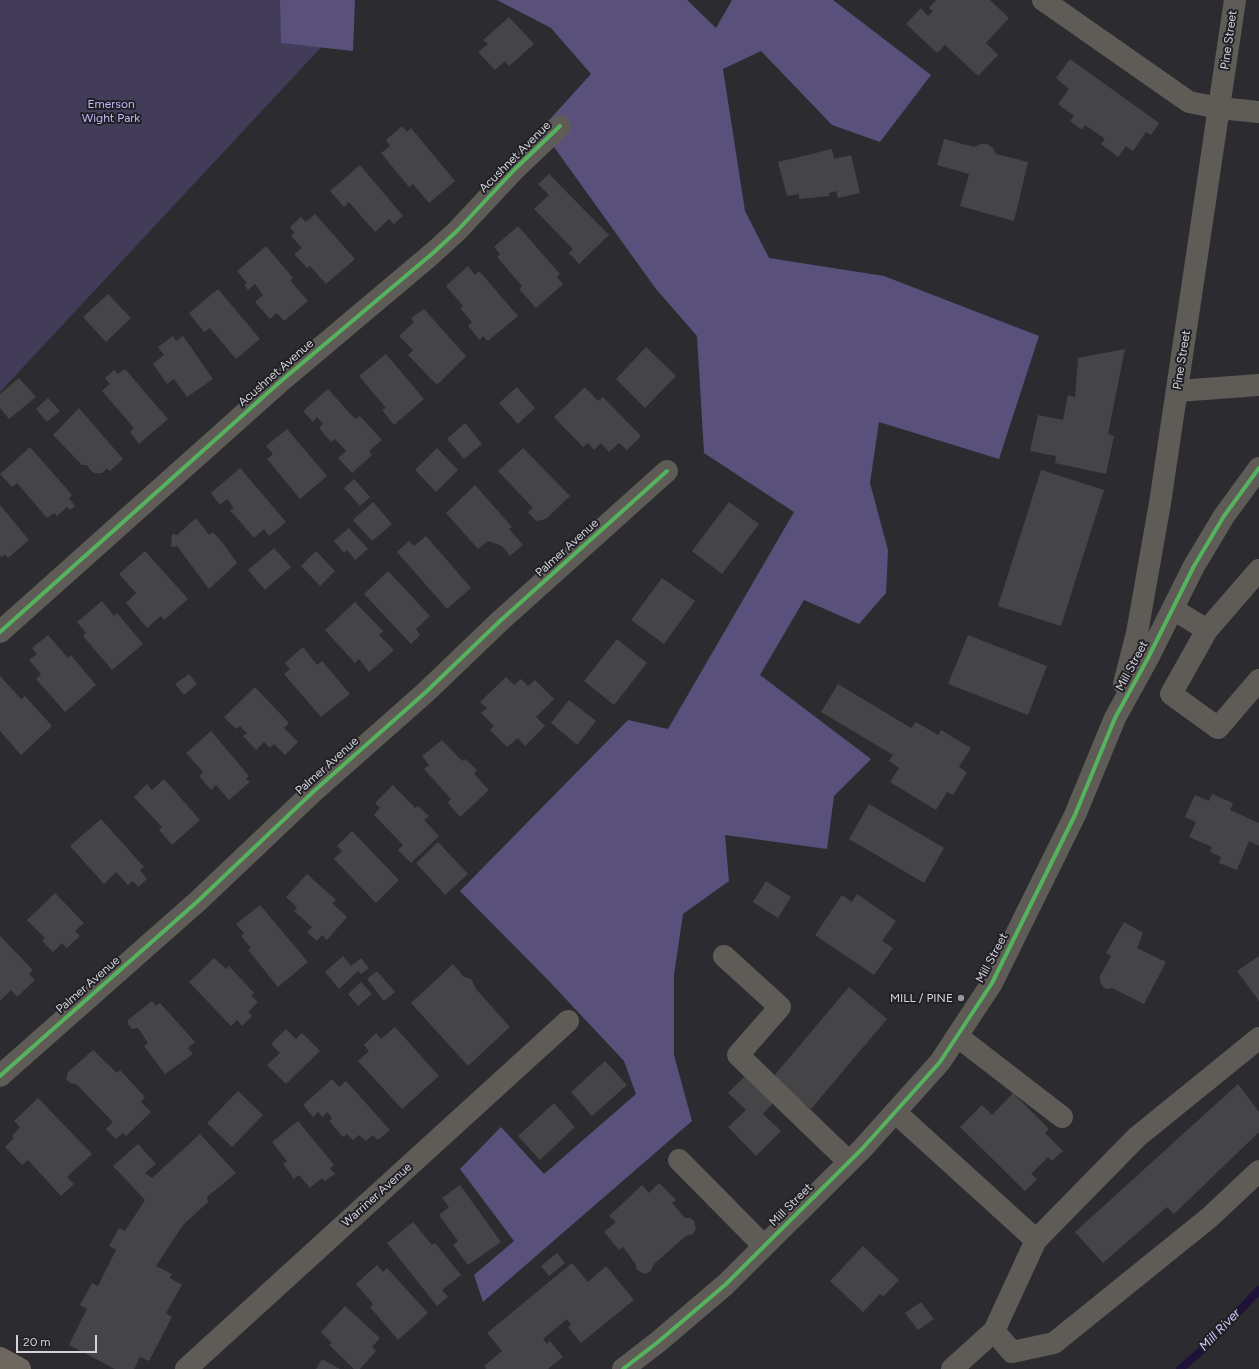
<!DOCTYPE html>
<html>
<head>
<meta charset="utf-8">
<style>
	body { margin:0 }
	#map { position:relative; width:1259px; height:1369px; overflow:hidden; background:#2c2b30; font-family:Figtree,sans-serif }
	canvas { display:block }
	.scale { position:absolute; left:16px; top:1335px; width:81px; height:18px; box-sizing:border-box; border:2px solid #d4d3d8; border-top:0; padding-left:5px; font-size:12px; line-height:14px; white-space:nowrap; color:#d4d3d8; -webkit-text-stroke:3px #212027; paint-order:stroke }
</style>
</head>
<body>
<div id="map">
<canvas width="1259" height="1369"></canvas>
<div class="scale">20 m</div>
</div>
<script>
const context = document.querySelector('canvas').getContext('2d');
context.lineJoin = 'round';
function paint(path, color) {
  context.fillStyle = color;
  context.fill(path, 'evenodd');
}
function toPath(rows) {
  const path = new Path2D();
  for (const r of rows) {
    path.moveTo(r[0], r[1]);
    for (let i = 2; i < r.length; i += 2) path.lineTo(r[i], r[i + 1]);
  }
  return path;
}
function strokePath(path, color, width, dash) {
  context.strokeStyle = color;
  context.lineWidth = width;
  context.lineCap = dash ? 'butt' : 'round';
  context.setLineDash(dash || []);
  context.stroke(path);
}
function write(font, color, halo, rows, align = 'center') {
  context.font = font + ' Figtree,sans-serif';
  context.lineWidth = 4;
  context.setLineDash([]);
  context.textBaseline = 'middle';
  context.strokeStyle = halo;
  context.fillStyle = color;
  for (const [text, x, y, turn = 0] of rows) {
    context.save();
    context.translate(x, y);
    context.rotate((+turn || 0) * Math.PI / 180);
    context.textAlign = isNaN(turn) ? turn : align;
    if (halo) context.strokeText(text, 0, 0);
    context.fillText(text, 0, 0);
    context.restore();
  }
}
paint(toPath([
	[0,0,295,0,326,42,0,392]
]), '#423c58');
paint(toPath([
	[280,0,355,0,353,51,281,43],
	[497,0,687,0,716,28,732,0,833,0,931,75,880,142,832,125,761,51,723,69,745,211,769,258,884,276,1039,336,999,459,879,422,870,483,888,550,886,593,859,624,804,600,760,675,871,759,834,796,827,849,725,835,729,881,683,914,674,975,674,1055,692,1121,483,1302,474,1275,514,1241,460,1169,501,1127,544,1174,636,1094,624,1061,548,980,460,891,628,720,668,729,794,512,704,453,697,336,656,289,541,129,591,74,551,28]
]), '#59507b');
strokePath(toPath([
	[1180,1369,1200,1352,1259,1290]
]), '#1e123a', 8);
paint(toPath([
	[936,0,990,0,1009,18,986,43,998,55,978,76,945,45,937,53,906,24,921,8,928,16,933,11,929,8],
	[509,17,534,44,509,66,505,61,495,70,478,52,488,44,483,40],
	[1070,59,1159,123,1151,135,1146,132,1133,151,1126,146,1118,157,1101,144,1105,139,1085,125,1082,130,1070,121,1074,116,1058,104,1069,89,1056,78],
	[402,126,407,132,411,128,455,181,429,203,413,184,409,187,381,153,390,146,386,140],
	[944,139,974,147,981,144,987,144,993,148,996,154,1028,162,1014,221,960,206,969,174,937,165],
	[832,149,834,159,851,155,860,193,838,198,836,191,829,193,830,196,799,199,799,194,787,196,778,162],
	[360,165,403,216,394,224,389,219,375,232,349,202,344,207,330,191],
	[549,174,609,235,579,264,569,253,573,249,534,209,549,195,538,184],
	[315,214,355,259,326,284,310,266,307,268,294,254,302,248,291,236,294,233,290,227,301,217,306,222],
	[518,226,560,274,557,277,563,284,536,308,519,289,522,286,497,257,500,254,494,247],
	[266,246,293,278,290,280,308,301,284,321,277,313,270,319,255,302,263,295,255,284,248,290,244,285,247,283,237,271],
	[468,266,475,275,479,271,518,316,488,341,483,336,480,340,468,326,472,322,460,308,463,306,446,286],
	[218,289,260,339,236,359,210,328,204,332,189,313],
	[108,294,131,318,106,342,83,317],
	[424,309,466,356,437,385,408,355,413,350,399,336,414,322,411,318],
	[173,336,176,341,183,336,213,379,187,397,174,379,167,384,153,364,164,355,158,347],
	[646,347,676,376,645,408,616,379],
	[1125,349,1108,434,1114,436,1106,474,1055,463,1056,456,1030,451,1038,415,1063,420,1068,395,1075,397,1078,358],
	[386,354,424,399,394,425,382,410,386,408,359,376],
	[125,369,168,419,139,444,130,432,134,428,102,391,110,384,105,378,114,370,118,374],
	[19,378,36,397,9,419,0,408,0,394],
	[517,387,535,408,518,424,499,403],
	[585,387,598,401,603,397,641,436,627,450,619,443,609,452,601,443,594,450,588,443,583,447,554,417],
	[328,389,355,419,360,416,382,440,369,451,372,455,352,473,338,458,346,451,335,439,331,442,319,428,323,424,317,417,313,422,303,411],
	[48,398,60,411,47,422,36,409],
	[79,408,123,459,110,471,107,468,102,473,94,473,90,470,87,465,82,465,53,435],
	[465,423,482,444,464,459,447,439],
	[287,429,327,476,300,499,267,459,273,454,266,446],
	[30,447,72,495,69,498,75,506,70,510,67,507,57,516,54,513,47,518,17,483,12,487,0,474],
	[437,448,458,470,436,492,415,470],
	[523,448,570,496,546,519,536,521,528,512,533,508,498,471],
	[240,468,286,522,269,536,264,529,254,538,230,510,234,508,227,499,220,505,211,493],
	[1041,470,1104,490,1061,626,998,606],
	[354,479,370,497,360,506,344,488],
	[475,485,512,527,509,529,523,545,510,556,502,546,488,541,478,549,446,513],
	[373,502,392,524,372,541,353,520],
	[729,502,759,524,722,574,692,551],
	[0,505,29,540,8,558,5,554,2,557,0,555],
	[196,518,209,535,213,532,225,546,237,563,209,589,177,546,171,547,172,534,177,535],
	[349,528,368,549,355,560,347,550,344,553,334,541],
	[426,536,471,588,447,609,397,552,409,541,414,546],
	[274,548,291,567,265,590,248,570],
	[145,551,188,599,164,620,161,616,147,628,126,603,136,593,119,574],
	[316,551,335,571,320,586,301,566],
	[388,571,430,616,416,629,420,635,411,644,364,594],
	[662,578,695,601,664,644,631,620],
	[102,601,114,616,117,613,143,644,112,670,83,636,86,633,77,622],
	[355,602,383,631,379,635,394,650,369,672,359,659,355,663,325,630],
	[48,635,68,658,71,655,96,685,65,712,36,679,41,674,29,660,37,654,32,648],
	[968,635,1047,666,1028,715,948,684],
	[617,639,647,663,614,705,584,681],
	[303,647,317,665,322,661,350,694,321,717,284,674,290,669,285,663],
	[189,674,197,684,184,695,175,684],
	[0,676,21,699,25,696,52,726,21,755,0,731],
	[506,677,514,685,521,679,528,686,535,680,554,699,536,717,545,726,525,746,518,738,507,747,490,730,494,726,481,713,487,708,480,702],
	[838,684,911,728,916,722,938,735,941,730,971,748,959,767,967,772,953,795,947,792,936,810,890,782,899,768,889,761,893,755,821,712],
	[255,687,289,723,284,728,298,742,285,755,274,744,270,748,264,742,256,750,243,736,247,733,240,726,236,729,224,717],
	[569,700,596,721,577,745,551,723],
	[211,731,249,776,246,779,250,782,229,800,216,785,211,790,199,776,203,772,186,753],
	[442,740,462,761,465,759,477,770,474,774,489,790,460,817,448,803,451,799,424,769,429,765,422,756],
	[164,779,200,820,172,845,159,830,162,827,134,797,147,784,152,790],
	[393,785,415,808,418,806,429,816,424,820,439,836,411,863,398,850,403,845,374,815,380,808,375,803],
	[1212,794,1233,803,1230,810,1259,823,1259,846,1249,841,1237,870,1219,863,1221,857,1210,852,1212,847,1189,837,1196,822,1185,817,1195,795,1209,801],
	[869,804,944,848,924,883,849,839],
	[101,819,144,867,140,870,147,879,138,887,133,881,128,885,116,872,104,884,70,846],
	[352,831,399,880,376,903,334,859,342,851,337,846],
	[438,842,468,874,445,895,416,863],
	[307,874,336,900,332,903,347,917,327,940,322,935,317,941,307,932,312,927,294,911,297,907,286,897],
	[766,881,791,897,778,918,753,902],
	[55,893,84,923,75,931,80,936,67,948,62,943,53,952,42,941,45,938,27,920],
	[857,894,896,921,882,941,893,948,874,975,815,935,842,895,852,902],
	[260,905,308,962,278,987,248,950,251,948,241,936,244,933,236,924],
	[1124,922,1143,933,1137,948,1166,962,1144,1004,1112,988,1109,989,1104,988,1100,982,1100,976,1111,956,1106,953],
	[0,936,33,970,29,974,35,980,17,997,11,990,0,1001],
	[343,956,351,966,361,958,369,968,361,974,358,971,339,989,325,972],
	[1259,956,1259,1001,1237,971],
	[214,958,226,969,229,966,254,993,251,996,258,1002,248,1012,252,1016,242,1026,237,1020,231,1026,189,982],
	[453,964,464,977,468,978,472,980,476,989,510,1027,468,1066,411,1003],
	[377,971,395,992,384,1001,367,979],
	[361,982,372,994,358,1006,348,994],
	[849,987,887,1019,811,1109,773,1077],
	[152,1001,156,1006,160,1003,195,1042,188,1048,193,1054,165,1074,144,1046,148,1043,138,1028,132,1029,128,1024,128,1020],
	[395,1027,439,1076,402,1109,358,1061,369,1051,364,1045,376,1033,381,1039],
	[286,1029,296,1039,302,1033,320,1051,286,1084,267,1065,280,1053,271,1044],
	[93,1050,117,1073,120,1070,145,1097,141,1102,151,1112,126,1136,123,1133,116,1139,106,1129,113,1122,76,1084,70,1083,66,1079,68,1072],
	[605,1061,627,1085,592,1116,571,1092],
	[747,1074,774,1102,763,1114,781,1131,756,1156,728,1127,746,1110,728,1093],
	[332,1079,339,1087,346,1081,390,1130,378,1140,373,1135,366,1141,359,1135,353,1140,347,1134,343,1137,329,1121,332,1118,327,1112,323,1117,318,1112,313,1117,303,1105],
	[1238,1084,1259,1112,1259,1132,1174,1214,1167,1207,1103,1263,1075,1232],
	[238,1091,263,1115,232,1147,207,1123],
	[1013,1093,1049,1129,1045,1133,1063,1151,1052,1161,1048,1157,1031,1174,1037,1179,1025,1191,960,1127,982,1105,992,1115],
	[38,1098,92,1154,67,1177,74,1184,61,1196,28,1160,22,1165,5,1147,14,1138,12,1136,20,1127,14,1121],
	[554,1103,575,1127,540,1160,518,1136],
	[298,1121,334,1165,330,1168,335,1174,325,1181,322,1178,310,1188,299,1175,294,1179,283,1164,287,1161,272,1142],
	[200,1134,236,1173,207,1197,208,1202,183,1225,156,1266,172,1274,170,1278,182,1285,166,1313,172,1317,149,1361,140,1357,134,1369,115,1369,69,1345,87,1309,80,1305,92,1283,98,1286,116,1250,109,1246,119,1228,125,1231,145,1200,113,1166,138,1144,156,1164,145,1173,152,1178],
	[659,1183,676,1200,672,1203,685,1218,690,1218,694,1221,696,1229,693,1234,686,1236,654,1264,650,1272,644,1274,637,1270,635,1263,623,1247,619,1250,604,1232,616,1222,609,1216,642,1185,649,1193],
	[460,1185,501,1242,468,1265,453,1245,458,1241,439,1215,449,1207,442,1198],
	[413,1222,432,1245,435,1243,461,1275,442,1290,448,1297,437,1306,387,1243],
	[863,1246,899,1280,883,1297,880,1294,863,1312,830,1281],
	[557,1253,565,1263,549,1276,541,1266],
	[572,1263,588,1282,606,1266,634,1300,581,1343,568,1327,571,1325,567,1319,543,1339,547,1344,550,1341,563,1357,548,1369,486,1369,484,1366,502,1351,487,1333],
	[377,1265,383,1272,387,1268,428,1313,398,1340,370,1307,373,1304,356,1284],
	[921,1302,934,1319,918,1330,905,1313],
	[345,1306,380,1338,372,1347,376,1351,360,1369,354,1369,329,1345,332,1343,321,1332],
	[322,1359,340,1369,316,1369]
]), '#454548');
strokePath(toPath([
	[1043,0,1189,102,1219,108,1259,112],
	[1178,391,1259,385],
	[1173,609,1207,630,1171,694,1218,728,1259,680],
	[1207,630,1259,570],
	[0,632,281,381,433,253,457,231,514,170,560,126],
	[1124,684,1137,633,1160,503,1235,0],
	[724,956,780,1007,738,1055,849,1162],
	[957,1036,1062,1117],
	[0,1076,198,901,314,791,426,692,500,621,667,471],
	[895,1112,1036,1240,994,1331,952,1369],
	[679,1160,764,1246],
	[1036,1240,1137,1137,1259,1038],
	[994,1331,1012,1352,1054,1343,1210,1217,1259,1171],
	[186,1369,568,1021],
	[623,1369,658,1342,725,1285,862,1149,940,1062,992,983,1075,815,1115,718,1148,658,1194,566,1224,516,1259,468]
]), '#5f5c57', 22);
strokePath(toPath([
	[0,1358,20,1369]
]), '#6c665e', 22);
strokePath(toPath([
	[0,632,281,381,433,253,457,231,514,170,560,126],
	[0,1076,198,901,314,791,426,692,500,621,667,471],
	[623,1369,658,1342,725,1285,862,1149,940,1062,992,983,1075,815,1115,718,1148,658,1194,566,1224,516,1259,468]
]), '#56b35d', 4);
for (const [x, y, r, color] of [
	[961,998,4,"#99989d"]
]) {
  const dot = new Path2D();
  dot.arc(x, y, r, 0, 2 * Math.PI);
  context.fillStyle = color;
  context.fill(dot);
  strokePath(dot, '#212027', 1.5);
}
write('12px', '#d4d3d8', '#212027', [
	["Pine Street",1229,40,-82],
	["Acushnet Avenue",515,157,-45],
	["Pine Street",1182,360,-81],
	["Acushnet Avenue",276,373,-41],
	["Palmer Avenue",567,548,-42],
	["Mill Street",1132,666,-62],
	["Palmer Avenue",327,766,-42],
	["Mill Street",992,958,-62],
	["Palmer Avenue",88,985,-41],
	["Warriner Avenue",377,1195,-42],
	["Mill Street",791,1205,-45]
]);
write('12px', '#c3b7f4', '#212027', [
	["Emerson",111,104],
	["Wight Park",111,118]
]);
write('12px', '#d4d3d8', '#212027', [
	["MILL / PINE",953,998]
], 'right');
write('italic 13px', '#d5ccfb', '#212027', [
	["Mill River",1220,1330,-46]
]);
</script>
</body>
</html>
